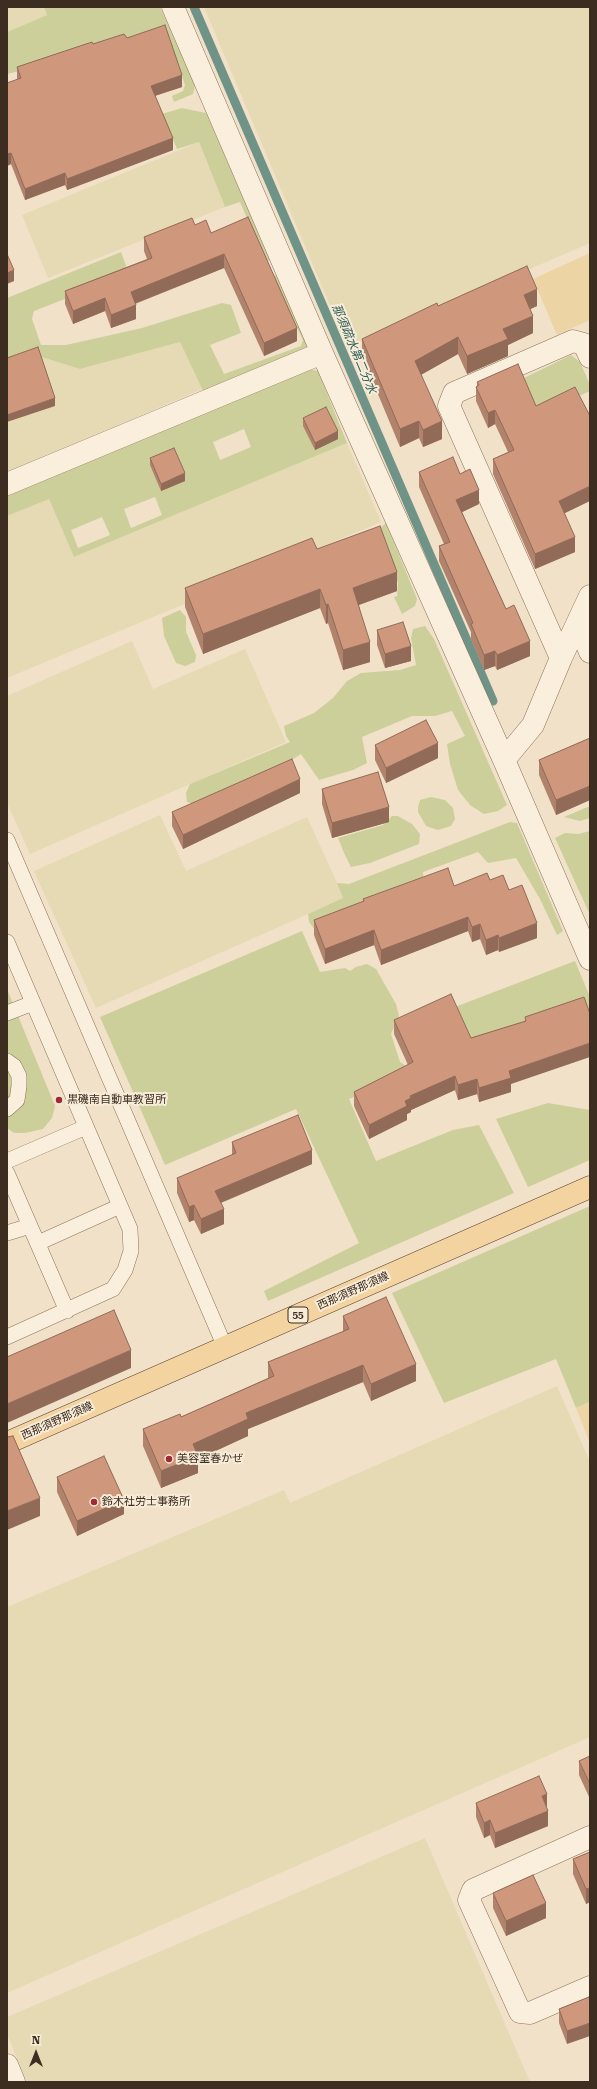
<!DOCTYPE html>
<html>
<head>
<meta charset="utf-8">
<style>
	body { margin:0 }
	#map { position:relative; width:597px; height:2089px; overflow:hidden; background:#f0e1c8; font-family:"Roboto Serif",serif }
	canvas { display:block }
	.frame { position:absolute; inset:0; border:8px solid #3d2c20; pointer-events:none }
	.north { position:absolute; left:16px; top:2033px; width:40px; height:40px; -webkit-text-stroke:3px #f7ecd8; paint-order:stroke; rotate:0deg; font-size:11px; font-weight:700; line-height:16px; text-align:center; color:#3d2c20 }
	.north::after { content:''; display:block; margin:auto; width:14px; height:18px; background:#3d2c20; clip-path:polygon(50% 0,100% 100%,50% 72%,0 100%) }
</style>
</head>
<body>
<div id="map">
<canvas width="597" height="2089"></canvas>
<div class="frame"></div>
<div class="north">N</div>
</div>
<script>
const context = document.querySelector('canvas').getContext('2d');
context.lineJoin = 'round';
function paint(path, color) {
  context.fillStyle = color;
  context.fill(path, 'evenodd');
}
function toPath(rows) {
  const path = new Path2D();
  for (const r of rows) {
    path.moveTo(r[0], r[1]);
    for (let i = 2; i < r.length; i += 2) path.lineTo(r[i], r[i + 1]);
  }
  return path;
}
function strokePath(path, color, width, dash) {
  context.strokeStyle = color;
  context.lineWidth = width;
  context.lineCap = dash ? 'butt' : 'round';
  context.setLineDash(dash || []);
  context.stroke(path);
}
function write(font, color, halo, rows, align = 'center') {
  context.font = font + ' "Roboto Serif","Noto Sans JP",serif';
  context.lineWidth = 4;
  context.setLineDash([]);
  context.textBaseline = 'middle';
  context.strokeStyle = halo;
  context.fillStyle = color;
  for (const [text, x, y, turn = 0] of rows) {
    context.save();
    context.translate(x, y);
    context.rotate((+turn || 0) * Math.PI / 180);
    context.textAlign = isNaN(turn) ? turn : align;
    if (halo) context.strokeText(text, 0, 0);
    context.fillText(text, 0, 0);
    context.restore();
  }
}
paint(toPath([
	[7,7,44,7,47,15,7,32],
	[204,7,590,7,590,243,348,348],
	[199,142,225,207,48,278,22,215],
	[180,342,202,389,7,473,7,365,35,355,80,369],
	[347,443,381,522,7,678,7,516,49,498,74,557],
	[132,641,153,689,245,649,286,742,30,854,7,803,7,696],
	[160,815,186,871,307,817,344,898,96,1008,34,871],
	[557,1386,590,1462,590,1737,7,1993,7,1607,284,1490,290,1503],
	[425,1838,530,2082,27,2082,7,2034,7,2017]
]), '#e6dab5');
paint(toPath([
	[44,7,160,7,195,85,193,94,174,102,172,96,183,91,185,85,168,36,7,74,7,32,47,15],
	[182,108,206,113,270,260,266,262,240,202,225,207,199,142,177,149,172,137,121,126],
	[121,252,129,274,34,311,32,319,41,345,66,345,142,328,222,303,231,305,241,333,210,345,224,374,301,346,303,340,271,277,276,275,308,344,306,348,204,393,180,342,80,369,35,355,7,365,7,298],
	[571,355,580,362,590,385,590,391,538,415,520,380],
	[305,368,318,371,347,443,74,557,49,499,7,516,7,495],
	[244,429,251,447,220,460,213,442],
	[155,497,162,515,131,528,124,509],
	[102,517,110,535,78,548,71,530],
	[386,523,417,599,415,606,402,614,394,597,397,596,398,583,376,531],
	[180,610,186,617,186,632,196,655,195,662,185,666,176,663,164,636,162,618],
	[425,626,434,639,507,805,498,811,484,814,470,805,458,790,450,764,447,744,465,736,452,711,435,716,412,716,362,737,367,763,353,770,319,780,301,754,282,766,199,805,187,802,186,793,190,784,290,742,286,736,284,726,314,713,333,698,347,681,361,673,400,670,416,665,411,638,413,629],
	[431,797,445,800,453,808,455,819,451,826,438,830,426,826,418,812,418,807,420,800],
	[590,806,590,818,580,821,564,817],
	[392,816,398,816,412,824,420,834,419,844,370,863,351,867,344,853,338,838,383,825],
	[510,822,517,823,563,931,557,935,540,899,516,858,488,863,478,852,423,872,424,885,315,930,309,922,308,914,343,898,337,883,349,884],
	[590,831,590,915,555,838,565,833,578,834],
	[302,931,320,972,345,968,350,971,356,967,367,964,376,969,396,1004,399,1016,391,1034,400,1062,406,1066,464,1042,455,1007,575,961,590,997,590,1018,579,1008,349,1099,376,1161,453,1130,479,1125,514,1193,268,1301,264,1291,359,1243,296,1109,165,1165,100,1017],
	[7,989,55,1106,52,1118,43,1129,25,1133,14,1133,7,1128],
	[548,1103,590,1110,590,1160,528,1187,496,1119],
	[590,1206,590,1402,576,1408,556,1359,444,1403,392,1293]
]), '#cdcf9b');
paint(toPath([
	[590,253,590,320,557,335,533,279],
	[590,1402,590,1443,576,1408]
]), '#ecd4a5');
strokePath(toPath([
	[194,7,493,701]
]), '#6f9387', 9);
const lane = toPath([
	[7,840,225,1347],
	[7,942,130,1229,131,1251,125,1270,113,1289,7,1337],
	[7,1013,33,1003],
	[7,1061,14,1066,19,1076,19,1086,17,1100,7,1109],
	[7,1161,86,1127],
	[7,1173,67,1311],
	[7,1233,30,1226],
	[38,1243,120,1206]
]);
const street = toPath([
	[173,7,322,353,504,760,590,959],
	[7,484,322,353],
	[578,622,590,652],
	[561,658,449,406,454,393,573,341,584,344,590,357],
	[504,760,533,725,561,658,590,596],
	[590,1837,473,1890,469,1900,520,2012,530,2013,590,1987],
	[7,2065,14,2082]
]);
const primary = toPath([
	[7,1443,590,1187]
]);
strokePath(lane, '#8d725c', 16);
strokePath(street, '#8d725c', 23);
strokePath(primary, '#5b4130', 23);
strokePath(lane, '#faefdc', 15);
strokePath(street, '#faefdc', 22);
strokePath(primary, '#f3d3a0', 22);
paint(toPath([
	[127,38,182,87,155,96,173,150,67,190,65,185,25,200,11,164,7,166,17,79,17,67,93,44],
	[195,225,211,233,297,341,264,356,224,268,135,304,136,319,111,328,105,311,73,324,65,304,65,291,147,259,144,251,144,237],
	[438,306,537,306,530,309,533,333,508,345,508,356,467,374,458,354,421,375,442,439,423,447,419,438,400,447,362,356,362,339],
	[477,382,564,514,575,552,535,569,493,474,493,459,508,452,495,424,488,428,476,401,476,387,477,386],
	[303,418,338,439,315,450,303,426],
	[150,458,185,481,161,491,150,465],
	[419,472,460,474,479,504,462,512,506,609,530,656,497,670,495,666,484,670,471,639,471,632,439,561,439,546,444,544,419,487],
	[317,549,397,591,359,605,370,662,343,670,328,623,326,624,320,608,203,654,185,607,185,588],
	[377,630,411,661,385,668,377,645],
	[590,738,590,800,556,815,539,775,539,760],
	[375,745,438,758,386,783,375,760],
	[322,789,389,822,332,838,322,804],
	[300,793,183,849,172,826,172,812],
	[490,880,509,890,537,938,499,952,498,950,486,955,480,939,472,942,468,931,381,965,374,945,325,964,314,935,314,920,363,902,363,899,454,886],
	[584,997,511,1084,511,1092,479,1102,477,1094,458,1100,455,1090,411,1110,411,1112,407,1114,407,1120,369,1139,354,1106,354,1092,408,1065,394,1034,394,1020,471,1038,525,1021,525,1017],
	[232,1142,312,1164,221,1203,224,1224,201,1234,194,1220,189,1222,177,1193,177,1178,232,1155],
	[343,1316,416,1381,371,1401,363,1382,248,1429,248,1436,198,1459,198,1473,161,1488,143,1446,143,1429,181,1417,268,1378,268,1362,343,1332],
	[57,1477,124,1514,77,1536,57,1492],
	[590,1756,590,1799,579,1775,579,1761],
	[476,1803,547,1808,548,1826,495,1848,490,1835,484,1838,476,1817],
	[590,1852,590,1902,586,1904,573,1874,573,1859],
	[493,1893,546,1918,506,1936,493,1908],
	[589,1997,567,2044,559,2023,559,2009]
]), '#b2836c');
paint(toPath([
	[182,75,182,87,151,97,151,86],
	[173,138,173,150,67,190,67,179],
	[11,153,11,164,7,166,7,154],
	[65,173,65,185,25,200,25,189],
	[224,254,224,268,131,305,131,292],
	[14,270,14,281,7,284,7,273],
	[537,289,537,306,524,312,524,295],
	[105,298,105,311,73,324,73,311],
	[136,305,136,319,111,328,111,315],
	[533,316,533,333,508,345,508,356,467,374,467,356,503,329],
	[297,328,297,341,264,356,264,343],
	[458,337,458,354,415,378,415,361],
	[55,398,55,406,7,422,7,415],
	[495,410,495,424,488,428,488,413],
	[419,421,419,438,400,447,400,429],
	[442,421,442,439,423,447,423,430],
	[338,431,338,439,315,450,315,443],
	[185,473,185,481,161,491,161,484],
	[590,486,590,501,559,516,559,501],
	[479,490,479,504,456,515,456,500],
	[575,537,575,552,535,569,535,554],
	[397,572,397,591,353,607,353,588],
	[320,589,320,608,203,654,203,634],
	[328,604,328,623,326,624,326,605],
	[530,641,530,656,497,670,497,655],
	[370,642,370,662,343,670,343,650],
	[411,646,411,661,385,668,385,654],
	[495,651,495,666,484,670,484,655],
	[438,743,438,758,386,783,386,768],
	[300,779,300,793,183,849,183,835],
	[590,786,590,800,556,815,556,800],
	[389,807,389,822,332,838,332,823],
	[468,917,468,931,381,965,381,950],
	[537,923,537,938,499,952,499,938],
	[480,924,480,939,472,942,472,927],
	[374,930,374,945,325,964,325,949],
	[498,935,498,950,486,955,486,940],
	[590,1043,590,1057,511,1084,511,1092,479,1102,479,1088,509,1071],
	[455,1076,455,1090,411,1110,411,1112,407,1114,407,1120,369,1139,369,1125,405,1101,410,1096],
	[477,1079,477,1094,458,1100,458,1085],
	[312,1150,312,1164,215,1205,215,1191],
	[194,1205,194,1220,189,1222,189,1207],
	[224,1209,224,1224,201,1234,201,1219],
	[131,1350,131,1368,7,1423,7,1404],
	[416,1364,416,1381,371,1401,371,1384],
	[363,1365,363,1382,248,1429,248,1436,198,1459,198,1473,161,1488,161,1471,193,1444,246,1413],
	[40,1498,40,1516,7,1530,7,1511],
	[124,1500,124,1514,77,1536,77,1521],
	[547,1794,547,1808,542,1796],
	[548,1811,548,1826,495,1848,495,1833],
	[490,1820,490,1835,484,1838,484,1823],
	[590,1888,590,1902,586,1904,586,1889],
	[546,1903,546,1918,506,1936,506,1921],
	[590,2023,590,2036,567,2044,567,2031]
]), '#916a58');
const building = toPath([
	[165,25,182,75,151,86,173,138,67,179,65,173,25,189,11,153,7,154,7,83,21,78,17,67,92,42,93,44,124,34,127,38,165,25],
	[248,217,297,328,264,343,224,254,131,292,136,305,111,315,105,298,73,311,65,291,152,258,144,237,192,218,195,225,206,220,211,233,248,217],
	[7,254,14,270,7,273,7,254],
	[527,266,537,289,524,295,533,316,503,329,508,339,467,356,458,337,415,361,442,421,423,430,419,421,400,429,362,339,437,303,438,306,527,266],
	[38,347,55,398,7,415,7,358,38,347],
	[518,364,536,406,575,387,590,416,590,486,559,501,575,537,535,554,493,459,514,450,495,410,488,413,476,387,479,385,477,382,518,364],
	[326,407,338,431,315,443,303,418,326,407],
	[174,448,185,473,161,484,150,458,174,448],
	[453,457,460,474,470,469,479,490,456,500,506,609,514,605,530,641,497,655,495,651,484,655,471,624,473,623,439,546,450,542,419,472,453,457],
	[380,526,397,572,353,588,370,642,343,650,328,604,326,605,320,589,203,634,185,588,312,538,317,549,380,526],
	[403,622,411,646,385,654,377,630,403,622],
	[426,720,438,743,386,768,375,745,426,720],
	[590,738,590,786,556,800,539,760,590,738],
	[292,759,300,779,183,835,172,812,292,759],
	[378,772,389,807,332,823,322,789,378,772],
	[448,868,454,886,487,873,490,880,503,875,509,890,522,885,537,923,499,938,498,935,486,940,480,924,472,927,468,917,381,950,374,930,325,949,314,920,364,901,363,899,448,868],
	[451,994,471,1038,526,1021,525,1017,584,997,590,1014,590,1043,509,1071,511,1078,479,1088,477,1079,458,1085,455,1076,410,1096,411,1098,405,1101,407,1106,369,1125,354,1092,413,1062,394,1020,451,994],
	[298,1115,312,1150,215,1191,224,1209,201,1219,194,1205,189,1207,177,1178,236,1153,232,1142,298,1115],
	[386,1297,416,1364,371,1384,363,1365,246,1413,248,1419,193,1444,198,1456,161,1471,143,1429,180,1414,181,1417,274,1376,268,1362,349,1329,343,1316,386,1297],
	[114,1310,131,1350,7,1404,7,1357,114,1310],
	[13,1436,40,1498,7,1511,7,1437,13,1436],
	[104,1456,124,1500,77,1521,57,1477,104,1456],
	[590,1756,590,1784,579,1761,590,1756],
	[539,1776,547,1794,542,1796,548,1811,495,1833,490,1820,484,1823,476,1803,539,1776],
	[590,1852,590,1888,586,1889,573,1859,590,1852],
	[533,1875,546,1903,506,1921,493,1893,533,1875],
	[589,1997,590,2000,590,2023,567,2031,559,2009,589,1997]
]);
paint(building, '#cf987d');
strokePath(building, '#916a58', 1);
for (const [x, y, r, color] of [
	[59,1100,4,"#9f2934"],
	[169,1459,4,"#9f2934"],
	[94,1502,4,"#9f2934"]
]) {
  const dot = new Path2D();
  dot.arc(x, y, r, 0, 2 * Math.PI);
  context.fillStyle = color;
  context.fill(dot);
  strokePath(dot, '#f7ecd8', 1.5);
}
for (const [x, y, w] of [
	[298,1315,20]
]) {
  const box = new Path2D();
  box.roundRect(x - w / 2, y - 8, w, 16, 3);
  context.fillStyle = '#f7ecd8';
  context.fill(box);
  strokePath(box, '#3d2c20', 1);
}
write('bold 10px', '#3d2c20', null, [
	["55",298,1315]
]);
write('11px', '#3d2c20', '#f7ecd8', [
	["黒磯南自動車教習所",67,1100],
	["美容室春かぜ",177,1459],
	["鈴木社労士事務所",102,1502]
], 'left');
write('11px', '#3d2c20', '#f7ecd8', [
	["西那須野那須線",353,1291,-24],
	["西那須野那須線",57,1421,-24]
]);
write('italic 12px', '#2f5d57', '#f7ecd8', [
	["那須疏水第二分水",354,349,67]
]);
</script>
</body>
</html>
